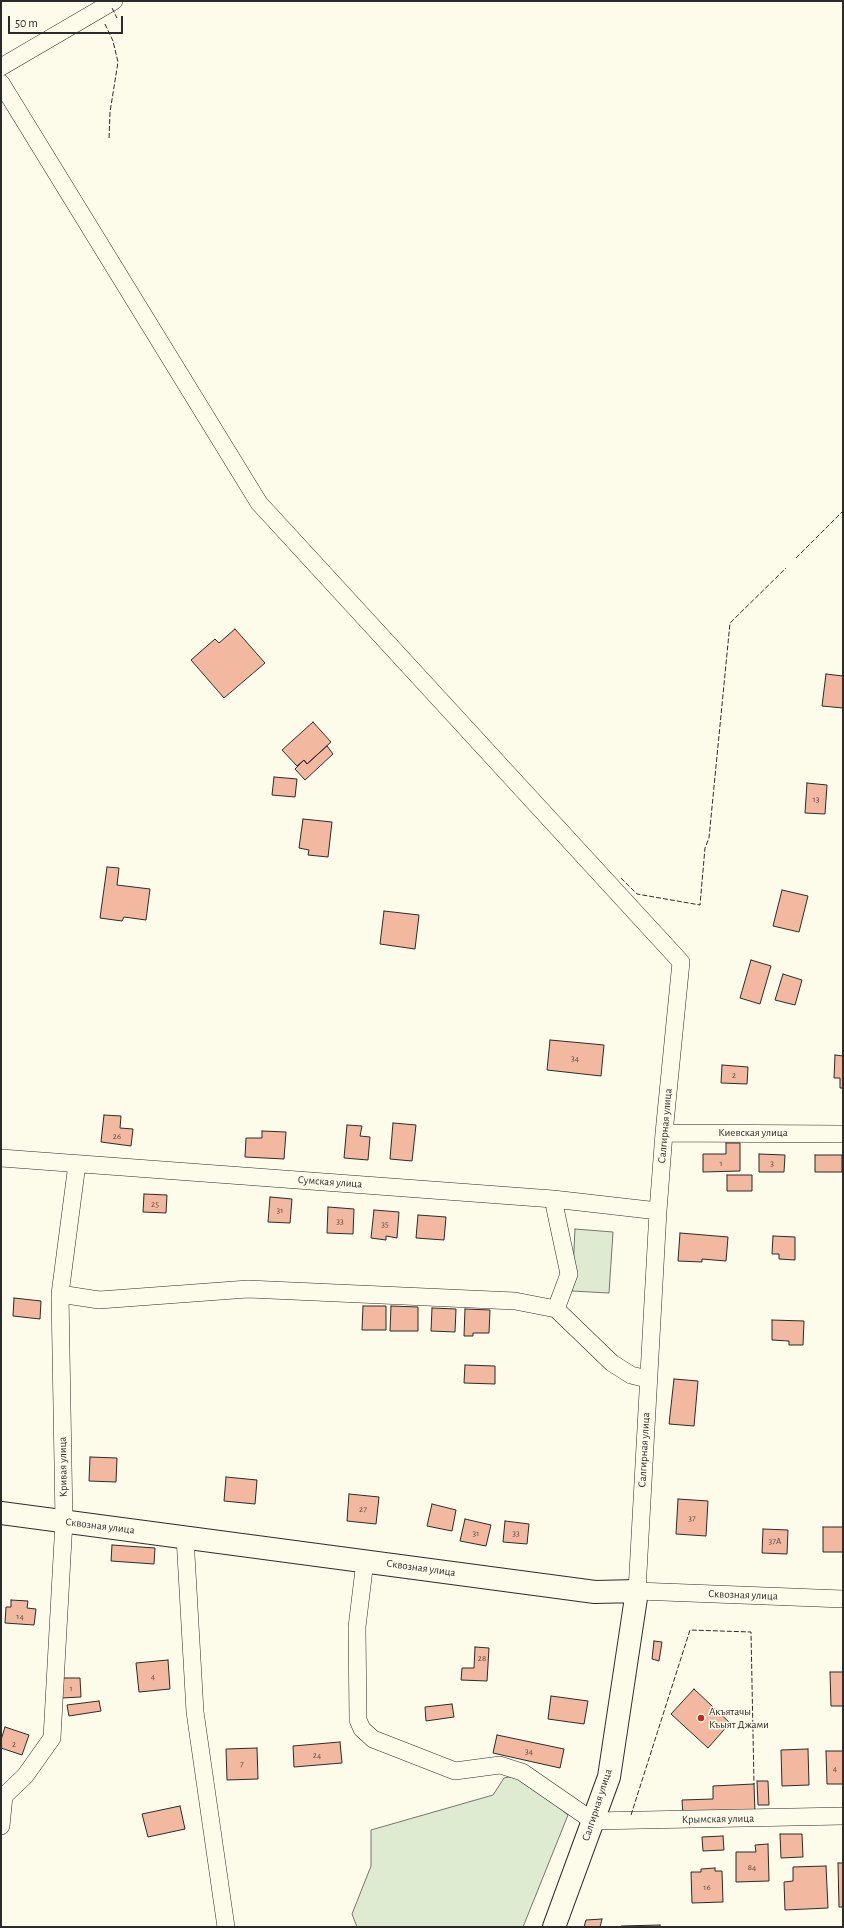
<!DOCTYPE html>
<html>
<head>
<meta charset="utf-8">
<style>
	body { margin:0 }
	#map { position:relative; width:844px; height:1928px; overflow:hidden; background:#fdfbea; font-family:"Alegreya Sans",sans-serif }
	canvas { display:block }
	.frame { position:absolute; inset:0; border:2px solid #2b2b2b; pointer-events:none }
	.scale { position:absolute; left:8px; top:16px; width:115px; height:18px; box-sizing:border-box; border:2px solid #2b2b2b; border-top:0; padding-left:5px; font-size:12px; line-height:14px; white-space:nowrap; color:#2b2b2b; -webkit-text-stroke:3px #fdfbea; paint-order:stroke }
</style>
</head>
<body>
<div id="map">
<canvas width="844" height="1928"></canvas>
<div class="frame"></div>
<div class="scale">50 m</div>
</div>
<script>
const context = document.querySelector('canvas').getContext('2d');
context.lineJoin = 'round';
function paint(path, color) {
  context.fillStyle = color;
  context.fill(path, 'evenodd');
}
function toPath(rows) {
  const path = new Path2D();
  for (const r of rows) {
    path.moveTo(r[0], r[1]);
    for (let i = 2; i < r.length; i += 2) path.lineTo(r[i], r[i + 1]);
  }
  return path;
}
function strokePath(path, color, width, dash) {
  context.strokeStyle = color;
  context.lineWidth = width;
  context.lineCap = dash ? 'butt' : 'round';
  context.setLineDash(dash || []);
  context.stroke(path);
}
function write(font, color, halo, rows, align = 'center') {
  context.font = font + ' "Alegreya Sans",sans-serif';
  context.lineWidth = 3;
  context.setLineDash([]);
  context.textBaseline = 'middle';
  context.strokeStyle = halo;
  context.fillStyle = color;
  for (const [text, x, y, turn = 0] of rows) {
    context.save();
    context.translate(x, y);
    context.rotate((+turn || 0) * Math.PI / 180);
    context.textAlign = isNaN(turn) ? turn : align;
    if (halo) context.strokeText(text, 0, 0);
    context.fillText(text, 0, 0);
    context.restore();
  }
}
const green = toPath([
	[575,1229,613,1232,609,1293,572,1291,575,1229],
	[519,1775,568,1815,523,1927,357,1927,352,1914,371,1866,371,1830,493,1795,504,1778,519,1775]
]);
paint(green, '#deebd1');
strokePath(green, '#74746e', 1);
const building = toPath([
	[235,629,265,663,224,698,191,660,215,639,219,643,235,629],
	[826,674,843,676,843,708,822,706,826,674],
	[313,722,331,742,307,764,304,760,297,766,282,750,313,722],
	[327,746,333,754,305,780,295,769,304,760,307,764,327,746],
	[274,777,297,779,295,797,272,795,274,777],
	[807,783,827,785,825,814,805,813,807,783],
	[303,819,332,822,328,857,308,855,309,850,299,848,303,819],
	[107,867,119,868,117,885,150,889,146,920,124,917,122,921,100,918,107,867],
	[782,890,808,896,799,932,773,926,782,890],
	[384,911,419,915,415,949,380,944,384,911],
	[751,960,771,966,760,1004,740,998,751,960],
	[783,974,802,980,795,1005,775,1000,783,974],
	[550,1040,604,1045,601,1076,547,1070,550,1040],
	[835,1055,843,1056,843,1088,840,1088,840,1078,834,1078,835,1055],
	[722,1065,748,1067,747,1084,721,1083,722,1065],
	[104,1115,121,1116,120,1128,133,1129,131,1146,101,1142,104,1115],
	[393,1123,416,1125,412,1161,390,1159,393,1123],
	[347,1125,362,1126,360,1136,370,1137,368,1160,344,1158,347,1125],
	[262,1131,286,1132,284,1159,245,1157,246,1138,262,1138,262,1131],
	[726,1143,740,1143,740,1171,703,1172,703,1154,726,1154,726,1143],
	[759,1154,785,1155,784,1172,759,1172,759,1154],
	[815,1155,842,1155,842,1172,815,1172,815,1155],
	[727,1175,752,1175,752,1191,727,1191,727,1175],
	[144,1194,167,1195,166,1213,143,1212,144,1194],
	[270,1197,292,1199,290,1223,268,1222,270,1197],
	[328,1207,354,1209,353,1234,327,1233,328,1207],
	[374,1210,399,1212,397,1238,386,1236,386,1240,371,1238,374,1210],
	[418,1215,446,1217,444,1240,416,1238,418,1215],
	[680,1233,728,1237,726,1261,702,1259,702,1262,678,1261,680,1233],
	[773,1236,795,1237,795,1260,779,1259,779,1254,772,1254,773,1236],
	[14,1298,41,1301,40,1319,13,1316,14,1298],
	[363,1306,386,1306,386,1330,362,1330,363,1306],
	[391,1306,418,1307,418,1331,390,1331,391,1306],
	[432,1308,456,1309,455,1332,431,1331,432,1308],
	[465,1309,490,1310,489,1333,473,1333,473,1336,464,1336,465,1309],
	[772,1320,804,1321,803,1345,789,1345,789,1341,772,1340,772,1320],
	[465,1365,495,1366,495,1384,464,1383,465,1365],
	[674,1379,698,1381,694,1426,669,1424,674,1379],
	[90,1457,117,1458,116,1482,89,1481,90,1457],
	[226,1477,257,1480,255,1504,224,1501,226,1477],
	[349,1494,379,1497,376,1524,347,1521,349,1494],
	[678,1499,708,1501,706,1536,676,1534,678,1499],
	[432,1504,456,1510,452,1531,427,1526,432,1504],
	[465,1519,491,1525,486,1546,460,1541,465,1519],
	[505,1521,529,1524,527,1544,503,1542,505,1521],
	[823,1527,843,1527,843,1552,823,1552,823,1527],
	[763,1529,788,1530,787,1554,762,1553,763,1529],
	[112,1545,155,1548,154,1564,111,1561,112,1545],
	[11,1600,28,1601,27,1608,36,1609,34,1625,5,1623,6,1607,11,1607,11,1600],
	[654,1641,662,1642,659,1661,652,1659,654,1641],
	[475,1647,489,1648,487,1681,461,1680,462,1668,474,1668,475,1647],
	[168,1660,170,1689,139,1692,136,1663,168,1660],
	[830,1672,843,1672,843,1706,831,1706,830,1672],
	[61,1678,80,1678,81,1697,62,1698,61,1678],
	[694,1689,730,1723,708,1748,671,1714,694,1689],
	[551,1696,588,1701,584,1724,548,1719,551,1696],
	[99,1701,101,1711,69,1716,67,1705,99,1701],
	[452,1704,454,1717,426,1721,425,1707,452,1704],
	[5,1727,29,1735,22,1755,1,1748,1,1740,5,1727],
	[497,1735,564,1749,560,1768,493,1753,497,1735],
	[340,1742,342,1763,294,1767,293,1746,340,1742],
	[257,1748,258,1779,227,1780,226,1749,257,1748],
	[808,1749,809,1785,782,1786,781,1750,808,1749],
	[826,1751,843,1751,843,1784,827,1784,826,1751],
	[757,1781,768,1781,769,1805,758,1805,757,1781],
	[754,1784,755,1813,683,1816,682,1800,713,1799,713,1786,754,1784],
	[180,1806,185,1829,148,1837,142,1814,180,1806],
	[780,1834,802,1834,803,1857,781,1858,780,1834],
	[723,1836,724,1850,703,1851,702,1837,723,1836],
	[768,1844,769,1881,736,1882,736,1852,756,1852,755,1845,768,1844],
	[838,1863,843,1863,843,1907,839,1907,838,1863],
	[826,1866,828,1908,785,1910,784,1882,793,1881,793,1867,826,1866],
	[715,1868,715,1871,722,1871,723,1902,692,1903,691,1872,701,1872,701,1869,715,1868],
	[602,1919,600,1927,584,1927,586,1920,602,1919],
	[660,1925,660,1927,621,1927,621,1926,660,1925]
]);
paint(building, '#f2b8a0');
strokePath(building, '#2b2b2b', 1);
const minor = toPath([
	[1,67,114,1],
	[1,83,259,503,681,962,664,1133,658,1211,637,1591,843,1599],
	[664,1133,843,1134],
	[1,1158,553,1199,658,1211],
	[553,1199,569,1274,556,1309],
	[60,1294,99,1300,248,1289,515,1301,556,1309,612,1363,631,1375,647,1379],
	[185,1537,195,1712,226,1927],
	[365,1561,357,1627,358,1720,362,1729,373,1739,455,1771,500,1765,522,1772,593,1821,843,1816],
	[1,1826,4,1796,25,1776,52,1738,64,1521,60,1294,77,1164]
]);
const major = toPath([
	[1,1513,595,1592,637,1591,609,1777,554,1927]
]);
strokePath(minor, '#2b2b2b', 18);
strokePath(major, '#2b2b2b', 24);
strokePath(minor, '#fdfbea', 17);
strokePath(major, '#fdfbea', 22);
strokePath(toPath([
	[112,8,117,18],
	[105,24,113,41,118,62,110,112,109,140],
	[796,558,843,511],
	[621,878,637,894,700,905,705,848,709,838,730,623,786,568],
	[631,1815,690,1630,751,1632,754,1784]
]), '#2b2b2b', 1, [5, 2]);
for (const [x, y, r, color] of [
	[701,1718,4,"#c62828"]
]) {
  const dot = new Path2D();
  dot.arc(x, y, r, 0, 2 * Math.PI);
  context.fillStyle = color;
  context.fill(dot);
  strokePath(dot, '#fdfbea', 1.5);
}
write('9px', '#5d4e48', null, [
	["13",816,799],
	["34",575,1058],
	["2",734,1075],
	["26",117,1136],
	["1",721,1163],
	["3",772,1163],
	["25",155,1204],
	["31",280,1210],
	["33",340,1221],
	["35",385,1224],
	["27",363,1509],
	["37",692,1518],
	["31",476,1533],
	["33",516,1533],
	["37А",775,1541],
	["14",20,1616],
	["28",482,1658],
	["4",153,1676],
	["1",71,1688],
	["2",14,1744],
	["34",529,1751],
	["24",317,1755],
	["7",242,1764],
	["4",835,1768],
	["84",752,1867],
	["16",707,1887]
]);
write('11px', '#2b2b2b', '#fdfbea', [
	["Салгирная улица",665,1126,-85],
	["Киевская улица",753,1133],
	["Сумская улица",330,1182,4],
	["Салгирная улица",644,1450,-87],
	["Кривая улица",63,1467,-91],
	["Сквозная улица",100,1526,7],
	["Сквозная улица",421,1568,8],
	["Сквозная улица",743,1595,2],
	["Салгирная улица",597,1805,-72],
	["Крымская улица",718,1819,-1]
]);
write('11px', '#2b2b2b', '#fdfbea', [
	["Акъятачы",709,1712],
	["Къыят Джами",709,1725]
], 'left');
</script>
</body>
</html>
